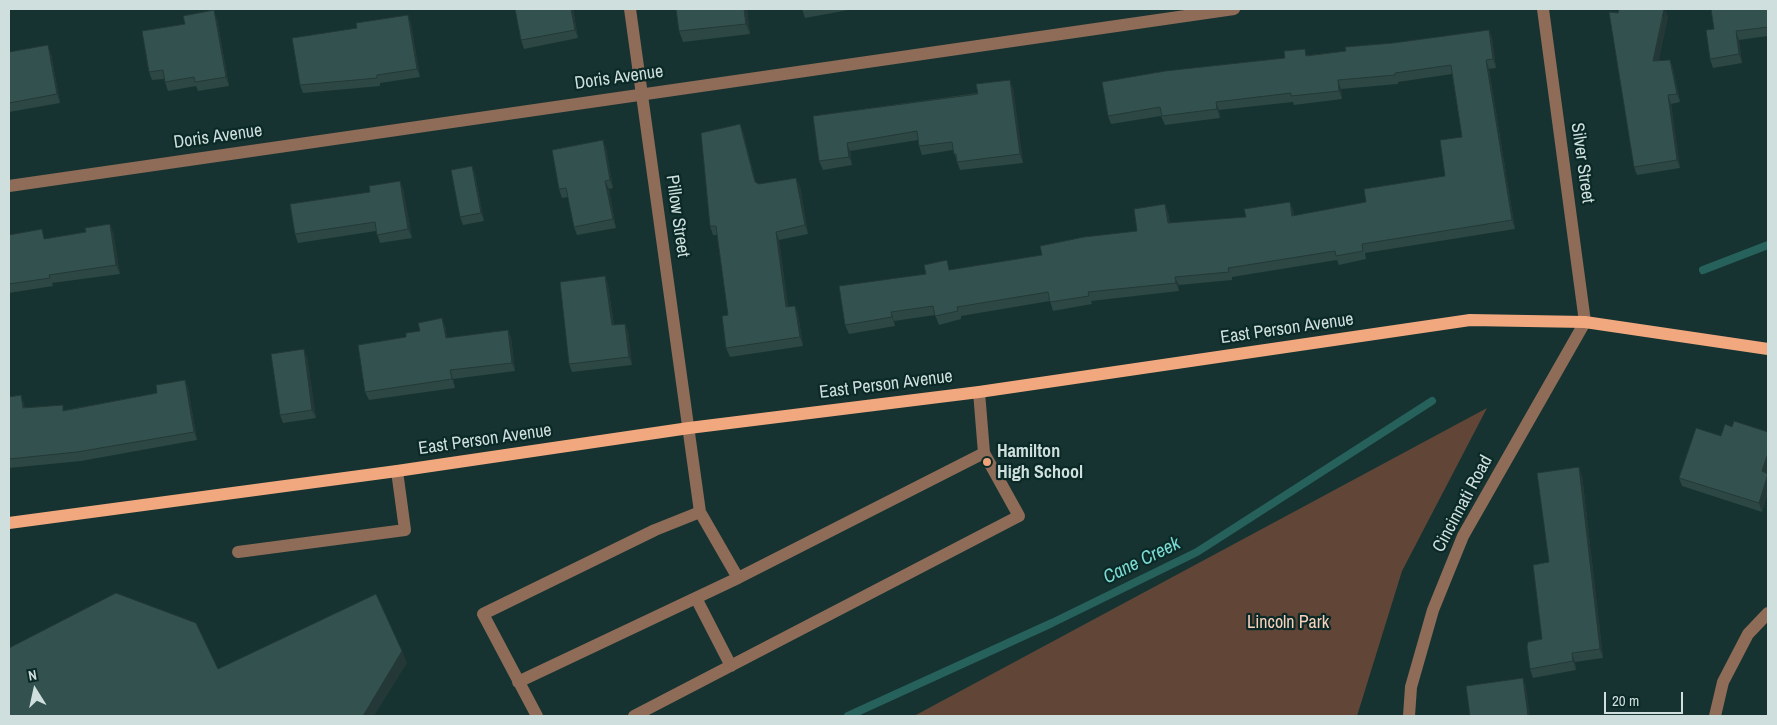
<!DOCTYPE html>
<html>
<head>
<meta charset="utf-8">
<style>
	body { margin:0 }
	#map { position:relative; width:1777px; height:725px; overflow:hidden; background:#163331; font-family:"Archivo Narrow",sans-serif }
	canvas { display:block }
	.frame { position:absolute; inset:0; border:10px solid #cedfdd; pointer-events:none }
	.north { position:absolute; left:10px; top:665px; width:50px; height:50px; -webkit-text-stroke:4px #0b2927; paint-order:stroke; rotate:350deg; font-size:14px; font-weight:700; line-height:20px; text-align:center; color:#cedfdd }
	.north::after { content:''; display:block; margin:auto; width:18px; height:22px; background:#cedfdd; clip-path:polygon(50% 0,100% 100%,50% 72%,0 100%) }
	.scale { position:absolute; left:1604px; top:692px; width:79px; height:22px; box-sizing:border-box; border:2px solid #cedfdd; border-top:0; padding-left:6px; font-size:15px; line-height:18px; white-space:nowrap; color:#cedfdd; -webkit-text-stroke:4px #0b2927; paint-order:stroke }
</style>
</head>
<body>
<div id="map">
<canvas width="1777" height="725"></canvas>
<div class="frame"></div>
<div class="north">N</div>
<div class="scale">20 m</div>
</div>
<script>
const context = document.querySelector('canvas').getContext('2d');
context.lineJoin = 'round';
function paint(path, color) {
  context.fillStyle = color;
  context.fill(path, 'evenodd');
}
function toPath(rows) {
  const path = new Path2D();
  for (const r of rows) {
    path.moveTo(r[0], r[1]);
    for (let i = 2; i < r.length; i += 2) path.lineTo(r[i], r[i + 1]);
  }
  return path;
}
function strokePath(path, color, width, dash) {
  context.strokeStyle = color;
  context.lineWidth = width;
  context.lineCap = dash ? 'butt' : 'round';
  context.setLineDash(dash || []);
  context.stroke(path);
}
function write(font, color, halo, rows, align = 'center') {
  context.font = font + ' "Archivo Narrow",sans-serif';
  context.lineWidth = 4.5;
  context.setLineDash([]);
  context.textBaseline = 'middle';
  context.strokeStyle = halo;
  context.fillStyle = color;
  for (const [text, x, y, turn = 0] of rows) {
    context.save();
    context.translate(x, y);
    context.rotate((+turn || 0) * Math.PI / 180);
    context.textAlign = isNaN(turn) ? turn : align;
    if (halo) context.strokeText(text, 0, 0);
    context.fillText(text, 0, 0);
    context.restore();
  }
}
paint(toPath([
	[1487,408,1402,571,1357,716,914,716]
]), '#614637');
strokePath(toPath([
	[1703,270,1768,245],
	[848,716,1052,623,1197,552,1432,401]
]), '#26615c', 8);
strokePath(toPath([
	[630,9,700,512,738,578,984,453,1019,516,634,716],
	[9,186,1234,9],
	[979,392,984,453],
	[238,552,405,530,397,471],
	[696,598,731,666],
	[518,682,738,578],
	[537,716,483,614,655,530,700,512],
	[1409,716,1411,687,1433,610,1463,536,1585,322,1543,9],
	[1715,716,1723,682,1748,634,1768,613]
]), '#8f6c58', 12);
strokePath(toPath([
	[9,523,397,471,689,428,979,392,1470,320,1585,322,1768,349]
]), '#f1a87f', 12);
paint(toPath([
	[573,9,578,38,524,49,521,40],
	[676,9,747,9,750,34,683,42,679,31],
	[802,9,854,9,805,18],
	[1768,9,1768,36,1739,40,1742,63,1713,68,1710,59,1714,29],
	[1618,13,1668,17,1658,61,1670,60,1673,69,1680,102,1671,104,1680,168,1637,175,1634,167],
	[408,15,411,24,420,77,380,83,380,86,303,93,300,85,357,28],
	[217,19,229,86,198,91,196,86,168,91,164,79,152,80,149,72,185,24],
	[1489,30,1492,38,1496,68,1489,69,1515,229,1365,253,1366,259,1339,265,1337,260,1232,277,1232,280,1179,285,1179,291,1091,301,1092,304,1053,311,1050,301,961,316,961,319,939,325,935,315,894,321,895,326,849,334,845,325,926,274,1042,255,1137,231,1165,204,1168,213,1170,223,1246,217,1290,202,1293,210,1294,216,1366,202,1445,176,1462,137,1452,74,1398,82,1398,84,1341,89,1342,99,1294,105,1293,102,1219,110,1220,118,1165,125,1161,116,1111,124,1108,116,1285,58,1346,51],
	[9,52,51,54,60,103,9,112],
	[1013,88,1023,163,960,170,953,150,922,155,919,146,918,140,850,151,852,165,823,170,819,161,813,116],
	[740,124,743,132,756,183,759,184,800,186,808,234,779,240,788,307,795,306,798,314,803,346,730,357,726,348,728,315,717,235,713,235,710,226],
	[606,148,613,188,609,189,616,228,577,235,574,227,568,197,562,198,559,189],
	[472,166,475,175,484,221,463,225,460,217],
	[400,181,403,189,412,238,380,243,376,231,298,243,295,234,370,192],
	[113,232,120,274,52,283,53,286,9,293,9,235,46,239],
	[605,276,608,285,614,325,625,324,628,332,632,365,572,372,569,364],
	[445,326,447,338,508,330,511,338,515,371,453,379,455,388,369,400,365,392,406,337],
	[307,357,316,418,283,423,280,415],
	[185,380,188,389,197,440,81,461,9,468,9,397,21,395,25,408,65,410,157,393],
	[1768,473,1768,492,1762,512,1682,486,1679,478],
	[1582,475,1603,658,1575,662,1576,670,1533,678,1530,669,1542,639,1549,562]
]), '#2c4744');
paint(toPath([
	[571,9,573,9,578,38,575,30],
	[744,9,747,9,750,34,746,24],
	[1665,9,1668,17,1657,70,1653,61],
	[214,10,217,19,229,86,226,77],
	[408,15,411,24,420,77,417,69],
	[1489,30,1492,38,1496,68,1493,59],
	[1736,31,1739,40,1742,63,1739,54],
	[48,45,51,54,60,103,57,94],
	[1486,60,1489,69,1515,229,1512,220],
	[1670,60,1673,69,1680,102,1677,94],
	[1010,80,1013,88,1023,163,1020,154],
	[1338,80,1341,89,1342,99,1339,91],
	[1668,95,1671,104,1680,168,1677,160],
	[1216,102,1219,110,1220,118,1217,109],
	[740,124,743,132,758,191,755,182],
	[603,140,606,148,613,188,610,180],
	[847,143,850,151,852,165,849,157],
	[472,166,475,175,484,221,481,213],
	[796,178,800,186,808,234,805,225],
	[400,181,403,189,412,238,408,229],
	[605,181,609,189,616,228,613,219],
	[1290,202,1293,210,1295,224,1292,216],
	[1165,204,1168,213,1171,232,1168,223],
	[110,224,113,232,120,274,116,265],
	[776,232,779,240,789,316,786,307],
	[605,276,608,285,615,334,612,325],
	[1175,277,1179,285,1179,291,1176,283],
	[795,306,798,314,803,346,800,337],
	[891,312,894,321,895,326,892,317],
	[442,318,445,326,449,346,446,338],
	[625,324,628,332,632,365,629,357],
	[508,330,511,338,515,371,512,363],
	[304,349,307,357,316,418,312,410],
	[450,370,453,379,455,388,452,379],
	[185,380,188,389,197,440,194,432],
	[21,395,24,404,26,416,23,408],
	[1768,453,1768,471,1765,480,1762,471],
	[1579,467,1582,475,1603,658,1600,649],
	[1768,474,1768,492,1762,512,1759,503],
	[402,651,407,663,374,716,363,716],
	[1572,653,1575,662,1576,670,1573,661],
	[1523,678,1526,687,1530,716,1528,716]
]), '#243937');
const building = toPath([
	[515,9,571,9,575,30,521,40,515,9],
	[676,9,744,9,746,24,679,31,676,9],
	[1619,9,1664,9,1653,61,1670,60,1677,94,1668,95,1677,160,1634,167,1609,12,1618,13,1619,9],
	[1711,9,1768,9,1768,27,1736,31,1739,54,1710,59,1706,30,1714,29,1711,9],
	[214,10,226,77,195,82,194,77,165,82,163,70,149,72,142,31,185,24,183,16,214,10],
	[408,15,417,69,377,75,377,78,300,85,292,38,357,28,356,23,408,15],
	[1489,30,1493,59,1486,60,1512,220,1362,244,1363,251,1336,256,1335,251,1228,268,1229,272,1175,277,1176,283,1088,292,1089,296,1050,302,1048,292,957,307,958,311,935,316,933,306,891,312,892,317,845,325,839,286,926,274,924,265,947,260,949,270,1042,255,1040,246,1084,237,1137,231,1134,209,1165,204,1168,223,1246,217,1244,209,1290,202,1292,216,1366,202,1364,189,1445,176,1440,140,1462,137,1451,65,1395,73,1395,75,1338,80,1339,91,1291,96,1291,93,1216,102,1217,109,1162,116,1160,107,1108,116,1102,82,1165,71,1285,58,1284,51,1305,49,1306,56,1346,51,1345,47,1393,43,1489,30],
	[48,45,57,94,9,103,9,52,48,45],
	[1010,80,1020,154,957,162,956,154,954,154,952,142,919,146,917,131,847,143,849,157,819,161,813,116,978,94,976,84,1010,80],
	[740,124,755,182,759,184,796,178,805,225,776,232,786,307,795,306,800,337,726,348,722,316,728,315,716,226,710,226,701,133,740,124],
	[603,140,610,180,605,181,613,219,574,227,566,188,559,189,552,150,603,140],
	[472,166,481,213,460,217,451,170,472,166],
	[400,181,408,229,377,235,375,222,295,234,290,204,370,192,369,186,400,181],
	[110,224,116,265,49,275,50,278,9,284,9,235,42,229,44,239,86,232,85,228,110,224],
	[605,276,612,325,625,324,629,357,569,364,560,282,605,276],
	[442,318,446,338,508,330,512,363,450,370,452,379,365,392,358,345,406,337,406,333,420,331,418,323,442,318],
	[304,349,312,410,280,415,271,354,304,349],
	[185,380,194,432,77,452,9,459,9,397,21,395,23,408,63,405,63,411,157,393,156,385,185,380],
	[1734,421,1768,432,1768,453,1762,471,1768,474,1759,503,1679,478,1696,428,1721,436,1725,424,1732,427,1734,421],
	[1579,467,1600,649,1572,653,1573,661,1530,669,1527,646,1528,642,1542,639,1533,565,1549,562,1537,473,1579,467],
	[116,593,196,623,218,669,376,594,402,651,363,716,9,716,9,648,116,593],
	[1523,678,1528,716,1470,716,1466,686,1523,678]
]);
paint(building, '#33524f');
strokePath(building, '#243937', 1);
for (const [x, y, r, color] of [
	[987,462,5,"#efa378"]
]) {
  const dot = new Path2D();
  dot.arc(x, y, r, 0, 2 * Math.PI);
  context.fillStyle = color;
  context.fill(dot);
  strokePath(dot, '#0b2927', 2);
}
write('18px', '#cedfdd', '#0b2927', [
	["Doris Avenue",619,78,-8],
	["Doris Avenue",218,137,-8],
	["Silver Street",1582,163,82],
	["Pillow Street",677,216,82],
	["East Person Avenue",1287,329,-8],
	["East Person Avenue",886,385,-7],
	["East Person Avenue",485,440,-8],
	["Cincinnati Road",1463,504,-62]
]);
write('bold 18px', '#cedfdd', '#0b2927', [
	["Hamilton",997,452],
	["High School",997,473]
], 'left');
write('18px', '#f9d1bb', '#0b2927', [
	["Lincoln Park",1288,623]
]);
write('italic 19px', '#7bdad2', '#0b2927', [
	["Cane Creek",1142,561,-26]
]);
</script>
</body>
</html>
